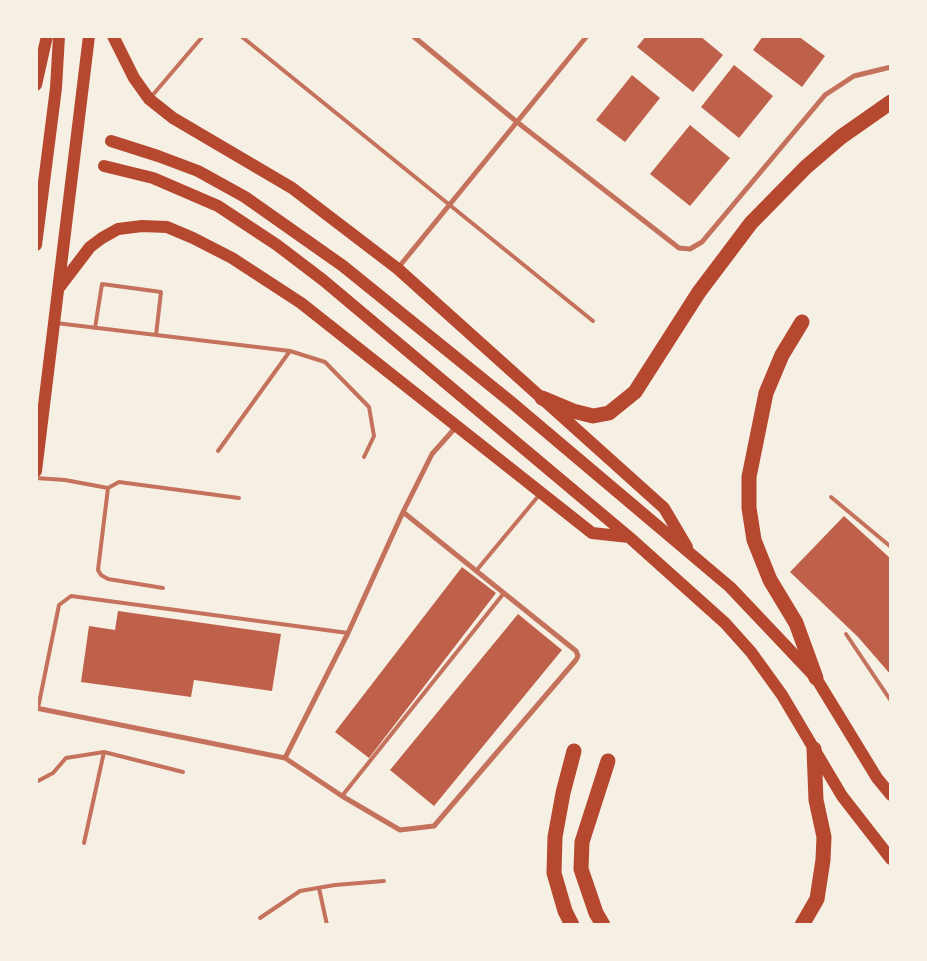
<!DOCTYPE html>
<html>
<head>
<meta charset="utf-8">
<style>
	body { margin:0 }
	#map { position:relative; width:927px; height:961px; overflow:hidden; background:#f6efe4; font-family:Arial,sans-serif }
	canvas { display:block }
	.frame { position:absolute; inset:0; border:38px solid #f6efe4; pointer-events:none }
</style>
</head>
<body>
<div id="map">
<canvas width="927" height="961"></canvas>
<div class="frame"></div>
</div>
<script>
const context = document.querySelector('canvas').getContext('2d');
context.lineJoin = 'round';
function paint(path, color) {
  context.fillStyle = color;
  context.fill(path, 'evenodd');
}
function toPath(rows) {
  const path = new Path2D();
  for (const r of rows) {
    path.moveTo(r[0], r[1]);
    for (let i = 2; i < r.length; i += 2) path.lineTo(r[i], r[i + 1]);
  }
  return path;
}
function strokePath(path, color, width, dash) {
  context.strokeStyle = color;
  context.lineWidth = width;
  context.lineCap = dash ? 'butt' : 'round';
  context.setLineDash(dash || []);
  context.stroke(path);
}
paint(toPath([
	[646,36,700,36,723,55,693,92,637,47],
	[763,36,798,36,825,56,802,87,753,50],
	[734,65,773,96,739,138,701,107],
	[632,75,660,98,625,142,596,120],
	[690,125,730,158,690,206,650,174],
	[844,516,891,559,891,675,858,637,790,572],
	[462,567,496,593,369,758,335,732],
	[118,611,281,634,272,691,194,680,191,697,81,682,89,626,115,630],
	[518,614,562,650,434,806,390,770]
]), '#bf614a');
strokePath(toPath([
	[241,36,593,321],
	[151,97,203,36],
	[56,323,290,351,325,362,369,407,374,436,364,457],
	[95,328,102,284,161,292,156,335],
	[218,451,290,351],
	[36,478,65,480,108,488,98,570,101,575,108,579,163,588],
	[108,488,119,482,239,498],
	[831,497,891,547],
	[476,571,540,494],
	[846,634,891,701],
	[38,708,59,605,71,596,348,633],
	[36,782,53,773,66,758,104,752,183,772],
	[342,796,504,593],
	[84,843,104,752],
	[319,888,327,925],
	[260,918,300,891,335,885,384,881]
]), '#c5725c', 4);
strokePath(toPath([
	[413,36,517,122,679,248,690,249,702,242,825,95,854,76,891,67],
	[398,268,587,36],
	[36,708,285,758,342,796,400,830,434,826,576,660,578,656,576,651,403,512],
	[285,758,348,633,403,512,432,454,456,427]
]), '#c5725c', 5);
strokePath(toPath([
	[113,36,134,78,149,99,173,118,292,188,398,269,664,508,687,547],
	[36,85,47,36],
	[111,141,158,156,198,171,245,197,343,266,511,402,730,587,785,645,816,678,877,778,891,795],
	[104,166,153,178,218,206,277,245,323,280,629,537,725,623,751,652,782,695,842,796,891,859],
	[36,245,56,88,59,36],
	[58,289,90,247,102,238,118,229,142,226,167,227,193,238,232,258,301,303,592,533,629,537],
	[36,471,89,36]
]), '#b5482f', 12);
strokePath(toPath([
	[802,322,782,355,766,393,749,477,749,508,754,540,770,580,796,623,816,678],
	[542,398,573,411,593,416,609,413,635,392,699,292,751,223,806,167,841,137,891,102],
	[572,925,565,911,554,873,555,837,563,793,574,751],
	[603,925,596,913,581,869,582,842,608,761],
	[802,925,817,899,823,860,824,837,816,800,814,749]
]), '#b5482f', 15);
</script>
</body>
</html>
